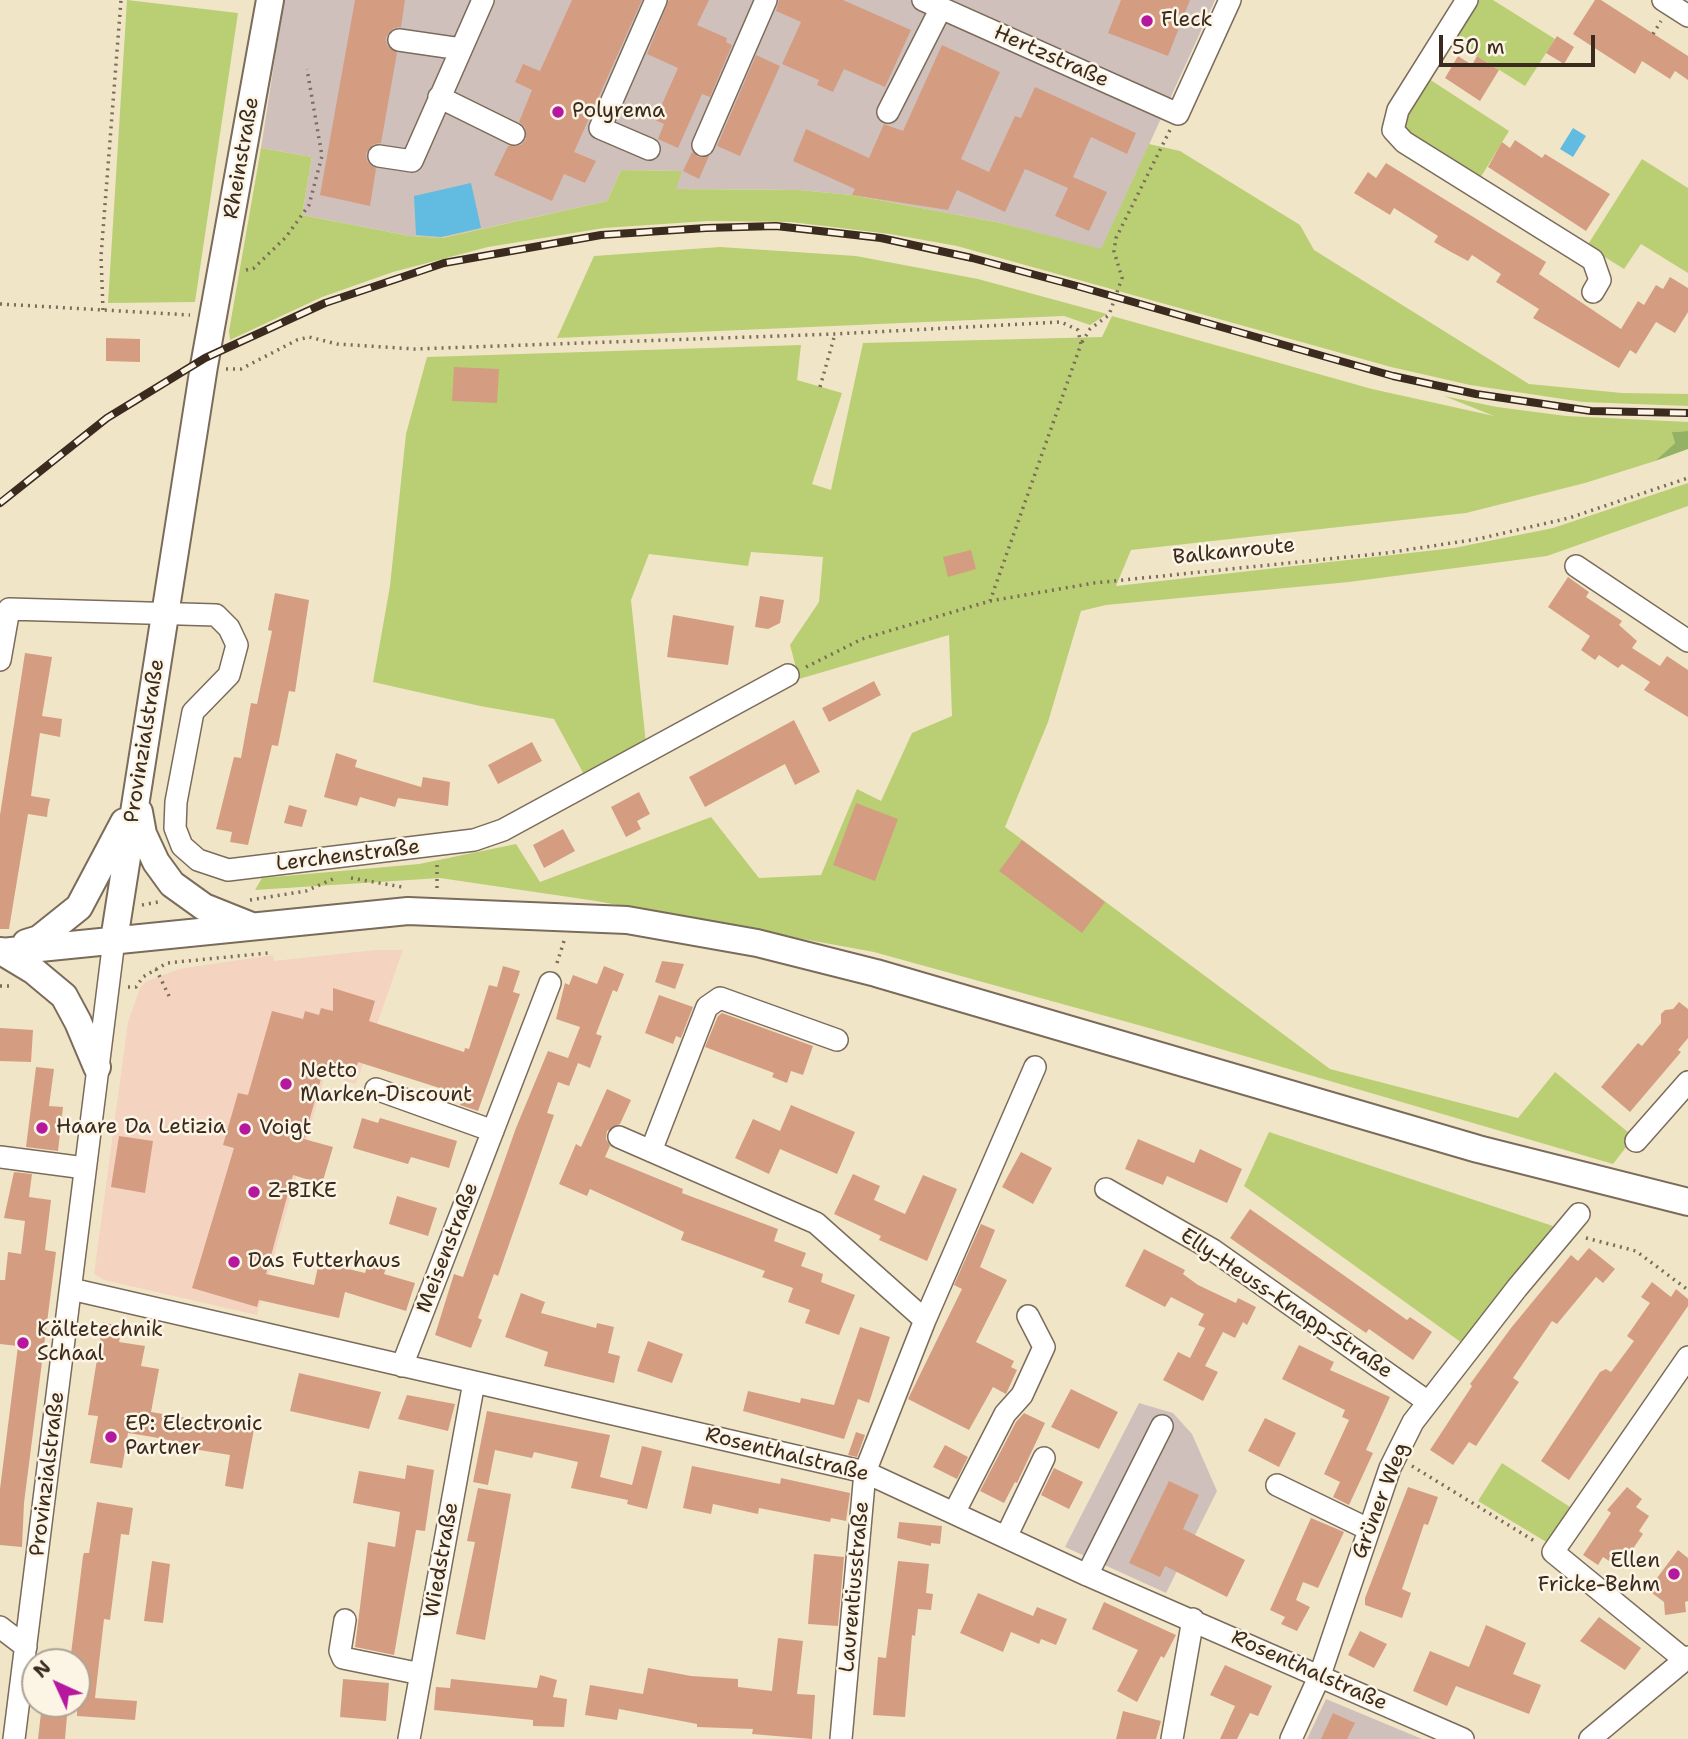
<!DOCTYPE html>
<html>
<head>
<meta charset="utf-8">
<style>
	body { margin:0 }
	#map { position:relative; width:1688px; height:1739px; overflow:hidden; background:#f1e5c8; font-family:"Shantell Sans",sans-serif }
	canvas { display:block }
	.north { position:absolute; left:21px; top:1648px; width:70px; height:70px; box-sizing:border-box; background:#fcf5e5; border:2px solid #afa495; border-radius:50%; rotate:315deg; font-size:19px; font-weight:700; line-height:28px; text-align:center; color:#3b2a1e }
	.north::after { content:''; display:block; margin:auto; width:24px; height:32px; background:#b5179e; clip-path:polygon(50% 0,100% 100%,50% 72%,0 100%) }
	.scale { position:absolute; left:1439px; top:35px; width:156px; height:32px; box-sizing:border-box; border:4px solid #3b2a1e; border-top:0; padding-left:9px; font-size:21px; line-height:24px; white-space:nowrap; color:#3b2a1e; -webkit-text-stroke:5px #fcf5e5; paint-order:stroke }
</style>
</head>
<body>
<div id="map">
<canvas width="1688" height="1739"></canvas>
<div class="north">N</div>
<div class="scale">50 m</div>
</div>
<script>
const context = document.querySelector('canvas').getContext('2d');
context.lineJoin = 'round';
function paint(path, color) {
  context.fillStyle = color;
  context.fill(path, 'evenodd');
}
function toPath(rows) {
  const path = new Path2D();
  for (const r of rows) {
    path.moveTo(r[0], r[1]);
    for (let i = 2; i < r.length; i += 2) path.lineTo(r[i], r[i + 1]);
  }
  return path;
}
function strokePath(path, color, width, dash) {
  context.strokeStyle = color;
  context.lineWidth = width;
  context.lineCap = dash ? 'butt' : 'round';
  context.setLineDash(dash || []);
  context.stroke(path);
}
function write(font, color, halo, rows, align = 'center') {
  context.font = font + ' "Shantell Sans",sans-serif';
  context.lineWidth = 5;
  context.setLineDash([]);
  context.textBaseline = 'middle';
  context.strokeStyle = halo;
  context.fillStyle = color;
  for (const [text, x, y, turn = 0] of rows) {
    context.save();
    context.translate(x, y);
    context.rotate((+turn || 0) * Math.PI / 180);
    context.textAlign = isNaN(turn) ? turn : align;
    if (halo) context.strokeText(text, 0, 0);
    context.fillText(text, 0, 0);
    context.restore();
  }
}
paint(toPath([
	[375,950,403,950,356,1084,325,1075,257,1315,104,1280,94,1274,128,1022,140,988,145,982,179,969,273,955,274,961]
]), '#f4d3c0');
paint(toPath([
	[284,0,1215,0,1101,250,1001,223,852,195,799,190,675,189,681,171,621,170,607,201,441,238,410,236,302,215,312,157,261,148],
	[1139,1403,1173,1413,1192,1434,1217,1491,1166,1593,1065,1547],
	[1326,1699,1422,1739,1307,1739]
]), '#d0c0bc');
paint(toPath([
	[127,0,238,13,195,302,108,303],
	[1479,0,1493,0,1555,39,1525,86,1453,41],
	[1429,79,1509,131,1479,180,1405,130,1405,118],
	[1149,144,1180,151,1300,225,1314,250,1529,384,1622,393,1688,394,1688,406,1583,402,1470,385,1391,367,957,246,890,234,791,222,708,221,604,228,488,247,393,272,322,297,230,340,229,331,261,148,312,157,302,215,410,236,442,238,607,201,621,170,682,171,676,189,799,190,852,195,1001,223,1101,249],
	[1642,159,1688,188,1688,273,1641,244,1624,269,1587,246],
	[720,247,856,256,978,279,1107,314,1090,325,1064,316,557,338,594,256],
	[1112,316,1372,389,1494,416,1444,396,1497,407,1566,416,1688,422,1688,431,1673,432,1675,443,1655,461,1585,483,1466,513,1131,550,1116,586,1454,548,1553,528,1688,483,1688,506,1547,556,1349,582,1106,605,1081,611,1048,722,1005,827,1330,1069,1518,1118,1555,1072,1634,1137,1613,1164,1149,1028,874,952,596,901,440,878,255,890,262,878,419,864,516,844,540,882,711,817,759,878,821,875,857,789,881,801,912,733,952,716,949,635,799,679,790,645,819,602,823,557,751,552,748,566,649,554,631,600,646,744,587,780,554,719,480,706,373,682,390,586,406,434,427,357,801,345,797,380,842,393,812,484,831,490,863,343,1102,337],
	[1269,1132,1553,1226,1462,1343,1244,1186],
	[1502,1463,1573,1509,1548,1543,1478,1501]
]), '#bacf73');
paint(toPath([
	[1688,431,1688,449,1655,461,1675,443,1672,432]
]), '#93b265');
paint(toPath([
	[1573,128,1586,136,1573,157,1560,149],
	[471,183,481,228,441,237,416,235,414,196]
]), '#62bbe0');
paint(toPath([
	[355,0,405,0,401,27,394,28,386,37,387,45,397,53,381,143,374,144,366,153,367,161,376,169,370,206,320,195],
	[572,0,642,0,574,152,596,161,585,183,564,174,552,201,494,175,508,146,521,145,526,139,525,127,519,122,532,90,515,82,523,64,540,71],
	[669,0,709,0,697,25,727,38,726,42,732,45,710,97,702,94,678,148,658,139,664,124,655,120,678,68,647,54],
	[779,0,843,0,911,30,885,87,844,69,833,92,817,85,819,80,782,64,801,22,776,11],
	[1121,0,1190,0,1168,56,1108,33],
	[1595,0,1601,0,1688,56,1688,80,1675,71,1670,79,1642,61,1635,74,1573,34],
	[1557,36,1574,47,1564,64,1546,53],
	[942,45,1000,72,961,159,989,172,1015,116,1021,118,1035,87,1136,133,1127,154,1091,137,1073,177,1107,192,1089,231,1055,216,1068,188,1025,169,1005,212,957,190,948,210,852,195,855,189,793,161,806,129,869,158,884,124,903,131],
	[756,55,780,66,740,156,717,146],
	[1458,56,1472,65,1477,56,1499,70,1480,101,1445,78],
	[1515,140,1542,158,1545,154,1610,194,1586,231,1488,167,1502,142,1510,148],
	[692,152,698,157,709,156,699,179,683,171],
	[1386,163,1546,262,1539,274,1621,329,1638,301,1644,305,1656,285,1663,289,1670,277,1688,288,1688,312,1675,333,1656,322,1636,354,1630,350,1619,368,1533,318,1539,309,1496,282,1501,274,1472,255,1468,261,1451,252,1434,242,1438,236,1394,208,1390,215,1354,193,1368,172,1376,178],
	[106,338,140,339,140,362,106,361],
	[454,367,499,369,497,403,452,401],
	[971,550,976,569,948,577,943,557],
	[1568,577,1589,592,1586,597,1622,621,1619,625,1637,641,1632,648,1660,666,1667,656,1688,670,1688,717,1644,690,1650,682,1622,664,1618,668,1599,655,1595,660,1581,650,1590,636,1548,607],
	[275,593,309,600,295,692,289,691,278,746,272,745,248,845,230,842,232,832,216,829,234,757,241,758,251,703,257,704,272,631,268,630],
	[760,596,784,600,780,623,768,629,755,627],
	[673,615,734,626,728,665,667,657],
	[25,653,52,657,42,716,62,719,60,737,40,733,31,796,50,799,48,808,47,817,28,814,9,929,0,929,0,815],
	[874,681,881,695,829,722,822,708],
	[794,720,820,772,795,785,785,764,705,807,689,777],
	[532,742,542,761,498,784,488,765],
	[336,753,357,760,355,767,421,787,423,777,450,782,448,806,398,798,395,807,360,797,357,806,324,797],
	[639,792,650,814,637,821,641,829,626,837,611,807],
	[856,803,898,819,875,881,833,865],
	[289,805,307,810,302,827,284,823],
	[563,829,575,851,544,868,533,845],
	[1022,840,1105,902,1082,933,999,871],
	[662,961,684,964,675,989,655,982],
	[503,966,520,971,513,992,520,994,478,1111,460,1105,463,1097,452,1092,358,1062,354,1077,324,1068,304,1139,333,1147,322,1184,293,1175,266,1274,314,1285,319,1262,365,1273,369,1260,387,1265,384,1274,415,1283,406,1311,345,1292,339,1318,259,1300,257,1307,192,1288,234,1148,223,1145,238,1093,248,1095,272,1011,303,1019,305,1011,319,1015,321,1008,333,1011,333,988,375,1001,369,1021,464,1052,465,1048,469,1049,489,985,497,987],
	[604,966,624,974,617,992,613,990,596,1034,602,1036,590,1068,578,1063,569,1086,558,1082,547,1113,554,1115,498,1276,494,1274,478,1318,482,1320,471,1348,435,1335,454,1274,463,1277,516,1128,548,1051,568,1058,580,1027,556,1019,565,983,569,985,573,975,597,984],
	[659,995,693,1007,681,1038,676,1036,673,1044,645,1033],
	[1679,1002,1688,1009,1688,1038,1678,1050,1681,1052,1630,1112,1601,1087,1638,1043,1642,1046,1661,1023,1661,1014,1665,1010,1673,1009],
	[722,1013,813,1046,803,1075,791,1071,787,1083,772,1077,774,1073,705,1047,718,1016],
	[0,1028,33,1030,31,1062,0,1061],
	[36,1067,54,1069,49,1106,63,1107,58,1151,26,1147],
	[607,1089,631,1100,620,1124,607,1131,606,1139,610,1146,605,1157,683,1189,682,1193,778,1229,774,1241,806,1253,801,1266,823,1274,821,1282,855,1295,839,1335,805,1323,810,1310,788,1302,793,1288,762,1277,765,1271,681,1240,684,1232,590,1189,587,1196,559,1184,576,1144,581,1147],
	[791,1105,855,1132,837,1174,780,1149,769,1174,735,1158,753,1119,780,1131],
	[362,1118,378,1123,380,1118,457,1141,449,1168,411,1157,408,1164,353,1148],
	[119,1136,153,1141,145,1193,111,1187],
	[1138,1139,1194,1163,1200,1149,1242,1169,1227,1203,1167,1176,1163,1185,1125,1169],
	[1021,1152,1052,1168,1033,1204,1002,1187],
	[14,1172,32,1174,29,1197,51,1200,45,1250,56,1252,24,1503,22,1547,0,1545,0,1489,18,1346,0,1344,0,1280,5,1280,8,1252,21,1254,25,1221,4,1218],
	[853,1174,880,1186,874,1200,905,1214,923,1175,957,1189,927,1261,879,1240,881,1236,834,1214],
	[397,1196,437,1208,428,1236,389,1224],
	[1250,1209,1407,1320,1410,1317,1432,1332,1413,1360,1369,1329,1366,1333,1230,1238],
	[981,1224,995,1230,980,1267,1007,1280,976,1342,1014,1361,1011,1367,1017,1370,1006,1394,993,1387,969,1430,908,1399,962,1289,954,1285],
	[1589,1248,1615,1269,1603,1283,1596,1277,1557,1324,1552,1321,1513,1378,1519,1382,1476,1446,1469,1442,1453,1465,1430,1450,1472,1386,1470,1384,1511,1328,1571,1255,1578,1261],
	[1144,1249,1185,1270,1183,1274,1198,1285,1236,1303,1238,1298,1256,1307,1247,1325,1243,1322,1235,1338,1223,1332,1205,1366,1218,1372,1203,1401,1163,1380,1178,1352,1190,1358,1205,1328,1198,1325,1204,1314,1171,1297,1165,1307,1125,1286],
	[1652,1282,1671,1297,1676,1289,1688,1299,1688,1306,1569,1480,1541,1461,1600,1372,1606,1369,1611,1372,1634,1341,1627,1336,1650,1303,1641,1297],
	[521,1293,545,1302,541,1313,596,1328,597,1323,614,1327,608,1353,620,1356,614,1383,544,1366,548,1352,505,1337],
	[103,1322,122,1327,119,1342,145,1346,141,1366,159,1369,151,1412,254,1429,243,1489,225,1486,230,1455,187,1448,188,1444,153,1437,128,1433,122,1468,90,1463,98,1416,88,1415],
	[860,1327,890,1337,869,1403,858,1399,844,1439,743,1411,748,1391,800,1403,801,1398,834,1405],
	[648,1341,683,1354,672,1383,637,1371],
	[1299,1345,1334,1362,1330,1370,1390,1397,1366,1450,1373,1453,1349,1505,1333,1497,1340,1482,1324,1474,1349,1420,1342,1417,1345,1410,1282,1379],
	[299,1373,381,1392,369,1429,290,1411],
	[1071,1389,1118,1412,1099,1449,1051,1427],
	[407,1395,455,1404,448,1431,398,1419],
	[487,1411,610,1435,600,1477,632,1485,642,1446,662,1451,647,1509,627,1504,628,1500,571,1488,578,1462,534,1452,532,1458,495,1450,488,1485,473,1482],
	[1024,1413,1045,1423,1017,1483,1015,1482,1004,1503,980,1491,1016,1422],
	[1265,1418,1296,1433,1279,1467,1248,1451],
	[856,1432,865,1435,857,1457,848,1455],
	[945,1445,968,1457,957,1479,933,1467],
	[407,1465,434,1470,425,1531,416,1530,394,1655,355,1647,368,1542,395,1547,400,1512,353,1503,359,1471,405,1479],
	[692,1466,780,1484,781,1478,850,1493,846,1521,831,1518,830,1522,759,1508,758,1514,713,1504,711,1514,683,1508],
	[1054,1468,1083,1482,1069,1509,1041,1495],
	[1169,1481,1199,1495,1183,1529,1245,1560,1227,1597,1165,1566,1160,1577,1129,1563],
	[1408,1487,1438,1497,1428,1525,1424,1524,1402,1589,1411,1593,1402,1618,1365,1605,1365,1598],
	[1627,1487,1642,1499,1636,1507,1649,1516,1639,1531,1643,1534,1620,1568,1603,1557,1598,1565,1583,1555,1611,1513,1607,1510],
	[478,1488,511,1494,485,1640,456,1634,475,1542,467,1541],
	[97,1502,133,1508,129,1535,121,1534,110,1620,104,1619,95,1698,137,1701,135,1720,77,1716,77,1662,70,1662,83,1556,84,1553,89,1553],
	[1311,1518,1344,1532,1318,1588,1303,1582,1296,1600,1310,1607,1297,1631,1281,1624,1285,1617,1270,1610],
	[899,1522,942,1526,940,1544,931,1543,931,1546,897,1538],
	[1678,1550,1688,1558,1688,1601,1685,1602,1686,1612,1665,1615,1664,1602,1648,1590],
	[814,1554,844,1557,838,1626,808,1624],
	[152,1561,170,1564,163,1623,144,1621],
	[898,1561,929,1564,926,1593,933,1594,931,1610,918,1609,915,1636,912,1635,905,1717,873,1715,878,1657,886,1658],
	[978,1593,1033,1616,1037,1607,1067,1619,1056,1645,1041,1639,1039,1644,1011,1632,1003,1652,960,1633],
	[1104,1602,1176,1635,1164,1658,1161,1656,1137,1702,1117,1691,1138,1650,1092,1629],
	[1599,1617,1641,1648,1625,1670,1580,1641],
	[1486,1625,1526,1643,1513,1674,1541,1685,1529,1714,1456,1686,1447,1706,1413,1691,1430,1651,1469,1667],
	[1360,1631,1387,1644,1374,1668,1348,1655],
	[778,1638,803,1641,797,1694,815,1695,812,1739,752,1734,753,1729,697,1727,697,1724,619,1709,617,1720,585,1715,590,1685,643,1694,648,1668,691,1676,738,1679,738,1687,772,1691],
	[1225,1665,1272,1686,1258,1716,1250,1713,1237,1739,1220,1739,1235,1706,1210,1695],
	[540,1675,557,1680,553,1697,567,1699,564,1727,533,1726,533,1720,434,1710,436,1687,450,1688,451,1679,537,1688],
	[343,1679,389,1683,386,1721,340,1717],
	[49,1704,68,1704,65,1739,38,1739,41,1713,48,1714],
	[1123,1711,1161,1721,1156,1739,1116,1739],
	[1333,1713,1355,1723,1347,1739,1321,1739]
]), '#d49d82');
const minor = toPath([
	[923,0,1178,114,1230,0],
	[1467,0,1398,110,1393,130,1404,142,1593,260,1600,280,1593,292],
	[1663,0,1688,16],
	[399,40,461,49],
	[439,97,514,134],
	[888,112,941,8],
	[703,145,766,0],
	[649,149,600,128,656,0],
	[379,156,412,161,483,0],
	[1576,566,1688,641],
	[0,660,9,609,216,615,229,628,237,645,229,675,193,712,176,802,175,828,182,846,198,860,228,870,474,840,503,830,788,675],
	[376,1089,493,1131],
	[619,1137,816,1223,925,1320],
	[1636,1141,1688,1082],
	[651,1151,707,1007,720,998,837,1040],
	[0,1157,85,1168],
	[1106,1189,1213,1250,1428,1402],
	[71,1289,865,1472,1087,1575,1463,1739],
	[402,1366,550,983],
	[1277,1485,1368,1529],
	[954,1513,1005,1414,1022,1395,1044,1347,1028,1316],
	[1006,1537,1044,1458],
	[1087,1575,1162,1426],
	[345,1620,340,1651,343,1658,421,1674],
	[0,1627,26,1647],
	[1685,1660,1553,1552,1688,1357],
	[14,1739,114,940],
	[409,1739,474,1382],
	[841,1739,865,1472,925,1320,1035,1067],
	[1172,1739,1193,1619],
	[1291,1739,1320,1675,1390,1468,1413,1422,1517,1288,1579,1214],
	[1590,1739,1688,1657]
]);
const major = toPath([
	[139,812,143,834,156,862,172,884,204,907,249,925],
	[114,940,204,366,270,0],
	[26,943,39,939,79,907,124,822],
	[1,951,34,971,64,996,78,1022,97,1067],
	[0,952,408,911,627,920,757,943,876,973,1478,1149,1688,1202]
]);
strokePath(minor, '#7b6b5a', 24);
strokePath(major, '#7b6b5a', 30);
strokePath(toPath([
	[1653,34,1661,21],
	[246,270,254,268,286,237,309,205,322,156,307,69],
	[0,304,190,315],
	[103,310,101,256,121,0],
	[1082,342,1090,329,1109,315,1122,278,1114,251,1116,238,1170,130],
	[226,369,241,369,297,340,309,337,337,344,415,349,835,334,1061,322,1078,330,1081,344,990,601],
	[820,387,835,334],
	[806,667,862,639,990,601,1094,583,1386,553,1478,539,1569,518,1688,478],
	[437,865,437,888],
	[351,878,402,887],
	[250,900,306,891,333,879],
	[142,905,158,902],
	[557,963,564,941],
	[156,969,171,1000],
	[0,986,12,986],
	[128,987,136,987,143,977,167,963,268,953],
	[1586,1238,1636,1251,1688,1290],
	[1412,1466,1536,1542]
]), '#7b6b5a', 3.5, [2, 5]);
strokePath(minor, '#fff', 21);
strokePath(major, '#fff', 26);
const rail = toPath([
	[0,503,107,418,205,358,325,303,444,263,601,235,706,228,776,226,881,238,972,258,1077,286,1393,376,1476,394,1591,411,1688,413]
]);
strokePath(rail, '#3b2a1e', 8);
strokePath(rail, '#fcf5e5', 5, [16]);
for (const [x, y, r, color] of [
	[1147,21,7,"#b5179e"],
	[558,112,7,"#b5179e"],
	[286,1084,7,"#b5179e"],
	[42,1128,7,"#b5179e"],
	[245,1129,7,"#b5179e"],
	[254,1192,7,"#b5179e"],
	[234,1262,7,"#b5179e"],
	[23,1343,7,"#b5179e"],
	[111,1437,7,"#b5179e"],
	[1674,1574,7,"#b5179e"]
]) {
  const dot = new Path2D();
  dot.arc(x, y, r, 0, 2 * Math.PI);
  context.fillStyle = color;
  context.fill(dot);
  strokePath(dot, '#fcf5e5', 2.5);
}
write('21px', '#3b2a1e', '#fcf5e5', [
	["Fleck",1161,21],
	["Polyrema",572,112],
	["Netto",300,1072],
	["Marken-Discount",300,1096],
	["Haare Da Letizia",56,1128],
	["Voigt",259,1129],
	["Z-BIKE",268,1192],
	["Das Futterhaus",248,1262],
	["Kältetechnik",37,1331],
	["Schaal",37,1355],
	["EP: Electronic",125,1425],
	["Partner",125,1449],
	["Ellen",1660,1562,"right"],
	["Fricke-Behm",1660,1586,"right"]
], 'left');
write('21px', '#3b2a1e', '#fcf5e5', [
	["Hertzstraße",1051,57,24],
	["Rheinstraße",242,158,-80],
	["Balkanroute",1234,552,-6],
	["Provinzialstraße",145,741,-81],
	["Lerchenstraße",348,856,-7],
	["Meisenstraße",448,1248,-69],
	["Elly-Heuss-Knapp-Straße",1286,1304,34],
	["Rosenthalstraße",787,1455,14],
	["Provinzialstraße",48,1474,-83],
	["Grüner Weg",1381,1501,-69],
	["Wiedstraße",442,1560,-80],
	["Laurentiusstraße",855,1587,-85],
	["Rosenthalstraße",1309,1671,24]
]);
</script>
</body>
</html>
